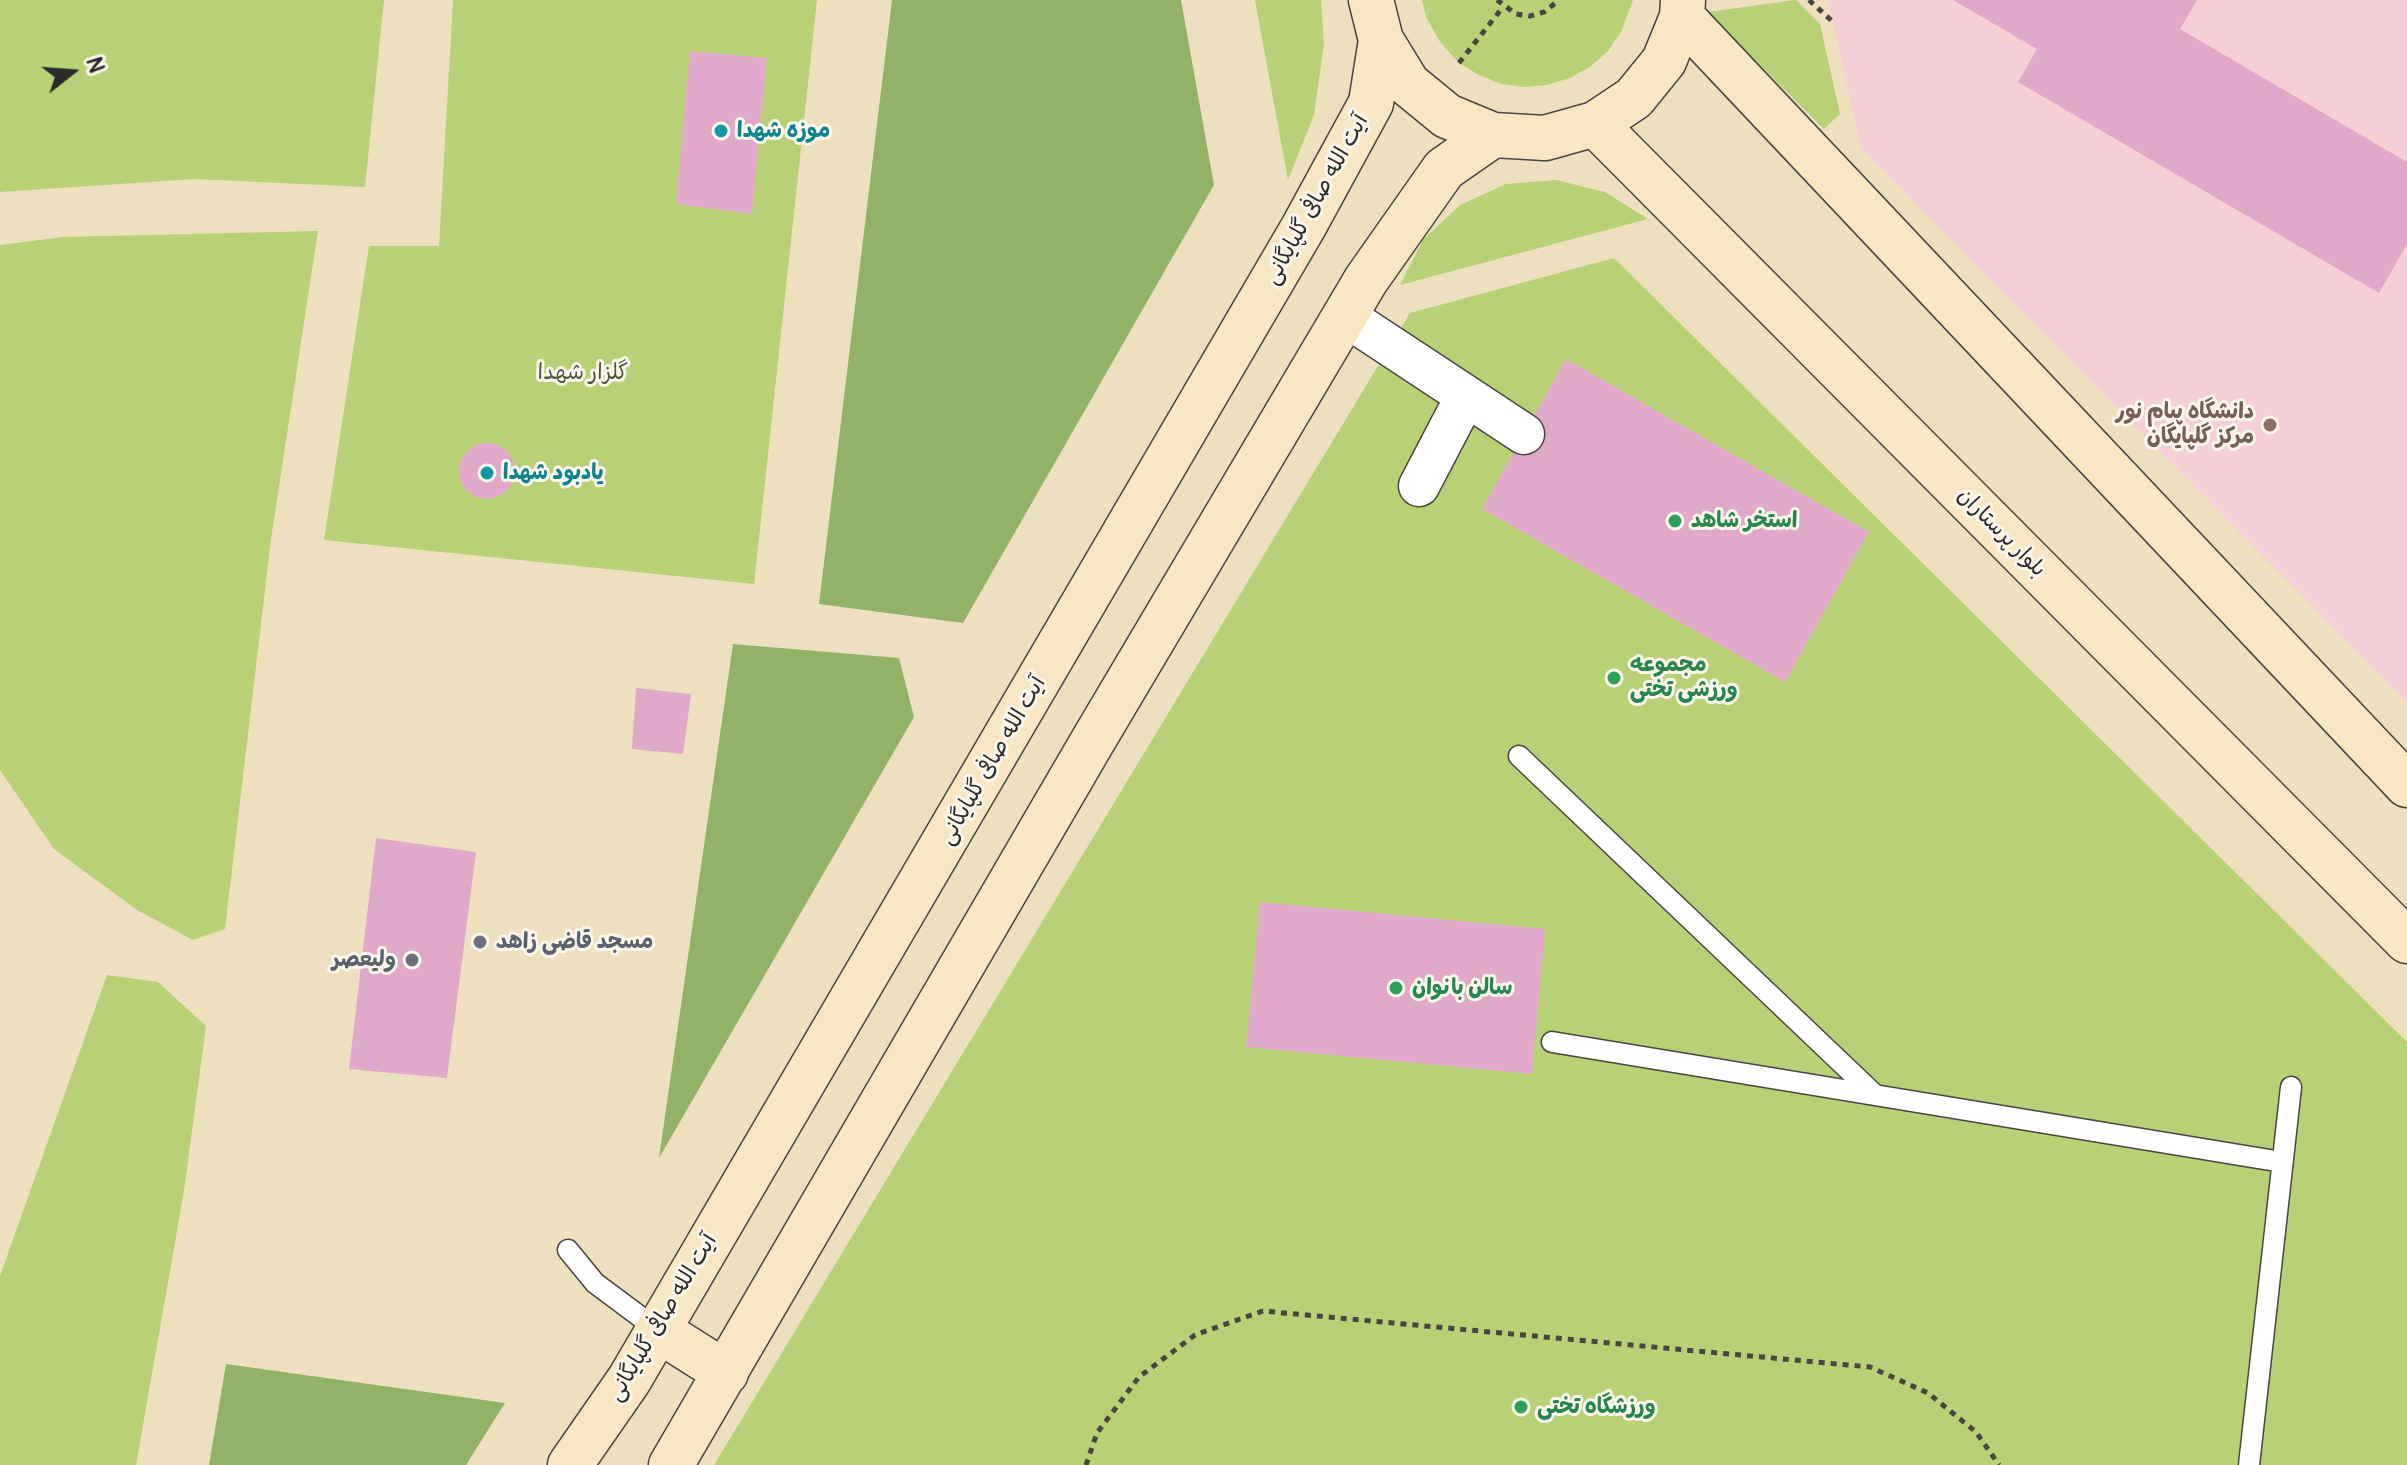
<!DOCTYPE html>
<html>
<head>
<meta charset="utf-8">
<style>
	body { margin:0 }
	#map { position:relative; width:2407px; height:1465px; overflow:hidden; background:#eee0bf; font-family:Pangolin,sans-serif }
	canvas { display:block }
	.north { position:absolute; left:32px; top:32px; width:80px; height:80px; -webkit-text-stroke:6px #fbf7ec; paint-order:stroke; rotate:73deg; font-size:22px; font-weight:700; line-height:32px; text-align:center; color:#2b2b2b }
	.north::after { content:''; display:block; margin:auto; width:28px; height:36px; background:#2b2b2b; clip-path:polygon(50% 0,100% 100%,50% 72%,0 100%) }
</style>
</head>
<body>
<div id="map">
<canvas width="2407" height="1465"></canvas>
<div class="north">N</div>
</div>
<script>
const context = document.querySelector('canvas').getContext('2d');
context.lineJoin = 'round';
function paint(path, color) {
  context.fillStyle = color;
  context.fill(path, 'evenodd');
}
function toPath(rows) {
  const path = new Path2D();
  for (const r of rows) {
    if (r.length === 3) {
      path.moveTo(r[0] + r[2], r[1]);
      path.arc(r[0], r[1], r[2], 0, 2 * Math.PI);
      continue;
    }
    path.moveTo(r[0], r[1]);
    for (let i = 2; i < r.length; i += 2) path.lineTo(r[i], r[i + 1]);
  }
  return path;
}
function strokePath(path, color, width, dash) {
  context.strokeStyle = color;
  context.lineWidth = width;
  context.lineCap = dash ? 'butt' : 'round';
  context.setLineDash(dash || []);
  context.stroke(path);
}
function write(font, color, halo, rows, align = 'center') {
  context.font = font + ' Pangolin,"Playpen Sans Arabic",sans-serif';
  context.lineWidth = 6;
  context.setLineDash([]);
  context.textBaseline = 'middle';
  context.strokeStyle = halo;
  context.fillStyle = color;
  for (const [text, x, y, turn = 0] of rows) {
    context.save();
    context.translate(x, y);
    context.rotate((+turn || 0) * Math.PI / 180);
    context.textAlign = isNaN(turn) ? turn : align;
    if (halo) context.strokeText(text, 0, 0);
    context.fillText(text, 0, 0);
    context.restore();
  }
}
paint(toPath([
	[1828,0,2407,0,2407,702,1861,148]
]), '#f6cfd6');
paint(toPath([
	[0,0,384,0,365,187,195,179,0,192],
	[453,0,817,0,754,584,324,540,369,246,439,246],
	[1255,0,1321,0,1324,44,1314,115,1288,180],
	[1422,0,1633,0,1621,32,1608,51,1590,67,1570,78,1547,85,1524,87,1501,84,1479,75,1459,63,1440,42,1426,17],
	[1796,0,1820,24,1840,114,1824,129,1707,12],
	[1556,180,1605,192,1648,219,1400,285,1423,240,1460,205,1506,184],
	[318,231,271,539,225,929,193,940,137,910,54,849,0,770,0,245,63,237],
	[1614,258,2407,1042,2407,1465,714,1465,1410,313],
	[107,975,158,982,206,1026,184,1191,136,1465,0,1465,0,1276]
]), '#b8d176');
paint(toPath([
	[892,0,1181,0,1214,185,963,623,819,604],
	[733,644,899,658,914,717,659,1158],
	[226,1364,505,1403,466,1465,209,1465]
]), '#92b367');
paint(toPath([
	[1953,0,2197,0,2180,29,2407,162,2407,244,2379,293,2018,82,2037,49],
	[690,51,767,58,752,214,676,204],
	[1566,359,1869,532,1785,682,1482,509],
	[487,471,28],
	[636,688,691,694,683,754,632,749],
	[376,838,476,852,447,1078,349,1069],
	[1260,902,1545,929,1532,1074,1246,1047]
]), '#e0a9c9');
const lane = toPath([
	[1519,756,1875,1095],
	[1552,1042,2282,1162],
	[568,1250,595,1283,658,1330],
	[2249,1465,2291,1087]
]);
const street = toPath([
	[1345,316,1524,434],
	[1419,486,1466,396]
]);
const secondary = toPath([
	[1371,0,1381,40,1408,84,1447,116,1493,135,1545,138,1595,124,1634,98,1664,61,1682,17,1683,0],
	[1682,17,2407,785],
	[1595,124,2407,941],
	[658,1330,726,1373],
	[570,1465,629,1380,1304,226,1371,103,1381,40],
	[671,1465,1091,744,1366,280,1444,169,1493,135]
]);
strokePath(lane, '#484641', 23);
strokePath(street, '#484641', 43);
strokePath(secondary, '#484641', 47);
strokePath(toPath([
	[1497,0,1516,14,1530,16,1544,12,1559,0],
	[1809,0,1833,22],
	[1459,63,1503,7],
	[1086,1465,1097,1433,1139,1377,1195,1335,1263,1311,1870,1367,1928,1393,1976,1432,1999,1465]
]), '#484641', 5, [6, 6]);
strokePath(lane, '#fff', 20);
strokePath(street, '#fff', 40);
strokePath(secondary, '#f9e7c3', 44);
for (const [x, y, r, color] of [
	[721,131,8,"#0f9aa8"],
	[2270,425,8,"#8d6e63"],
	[487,473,8,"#0f9aa8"],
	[1675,521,8,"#2e9e5b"],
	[1614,678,8,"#2e9e5b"],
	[480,942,8,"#6b7280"],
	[412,960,8,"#6b7280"],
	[1396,988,8,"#2e9e5b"],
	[1521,1407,8,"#2e9e5b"]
]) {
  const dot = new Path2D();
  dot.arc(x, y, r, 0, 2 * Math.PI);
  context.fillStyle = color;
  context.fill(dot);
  strokePath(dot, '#fbf7ec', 3);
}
write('bold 22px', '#0d838f', '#fbf7ec', [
	["موزه شهدا",737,131],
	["یادبود شهدا",503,473]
], 'left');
write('22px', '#2b2b2b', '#fbf7ec', [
	["آیت الله صافی گلپایگانی",1317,200,-61],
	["بلوار پرستاران",2001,533,45],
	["آیت الله صافی گلپایگانی",993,761,-60],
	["آیت الله صافی گلپایگانی",663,1318,-59]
]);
write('22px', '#4e543e', '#fbf7ec', [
	["گلزار شهدا",583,373]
]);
write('bold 22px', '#785e54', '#fbf7ec', [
	["دانشگاه پیام نور",2254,412],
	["مرکز گلپایگان",2254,437]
], 'right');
write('bold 22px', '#27864d', '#fbf7ec', [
	["استخر شاهد",1691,521],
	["مجموعه",1630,665],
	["ورزشی تختی",1630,690],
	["سالن بانوان",1412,988],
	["ورزشگاه تختی",1537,1407]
], 'left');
write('bold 22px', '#5b616d', '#fbf7ec', [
	["مسجد قاضی زاهد",496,942],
	["ولیعصر",396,960,"right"]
], 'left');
</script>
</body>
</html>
